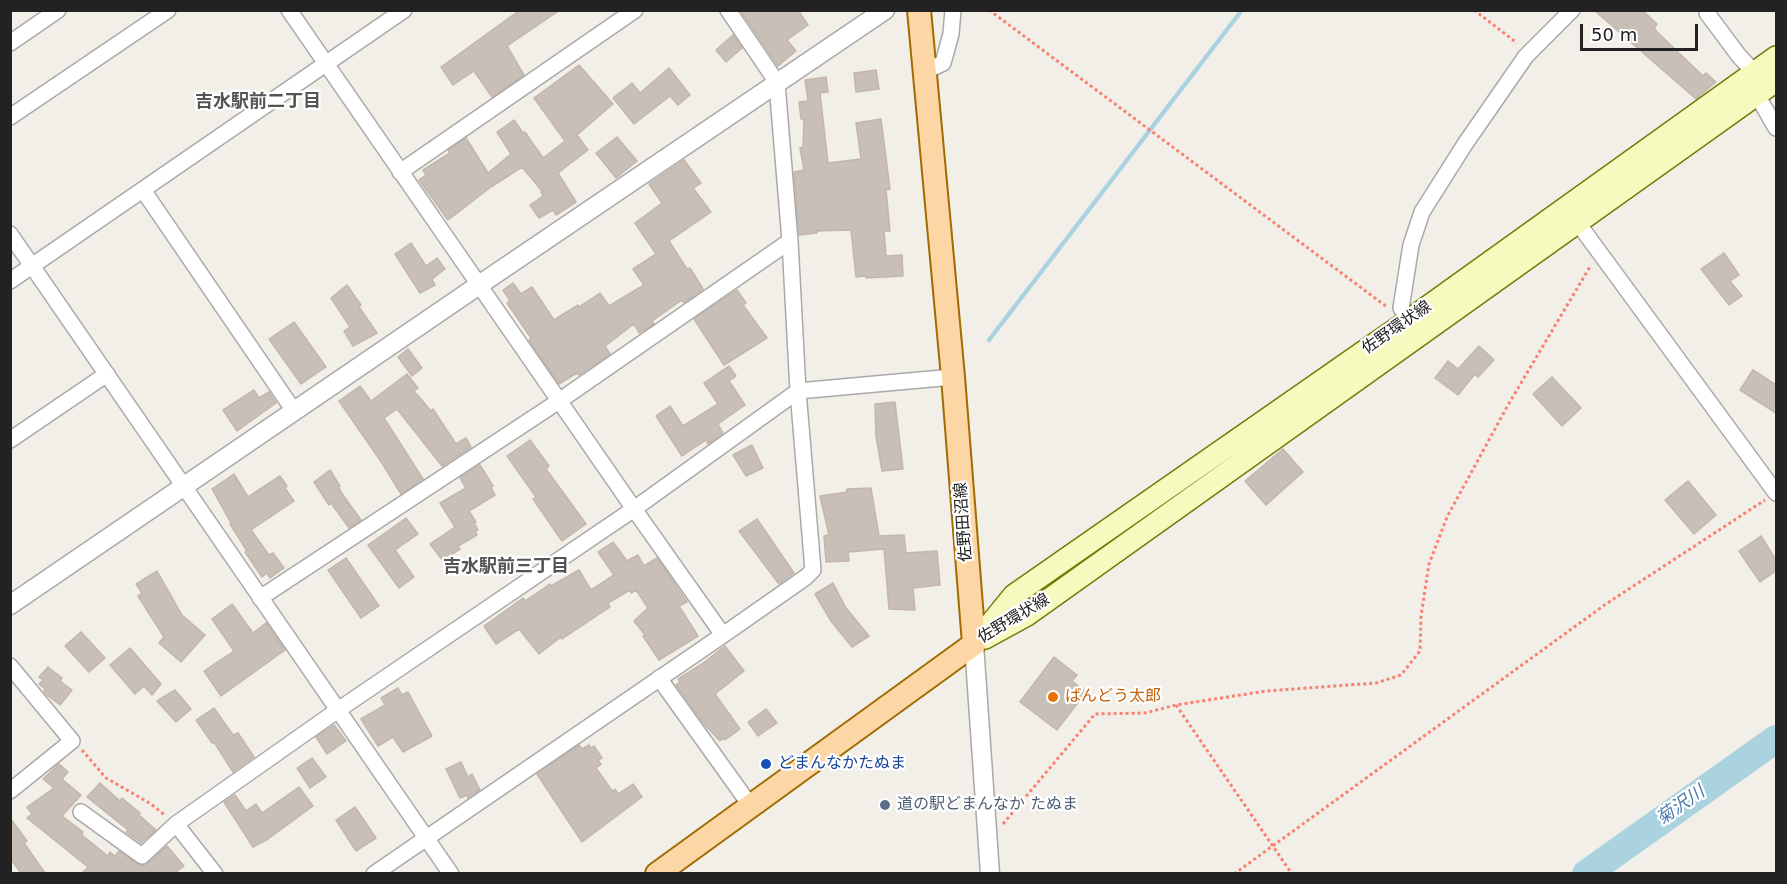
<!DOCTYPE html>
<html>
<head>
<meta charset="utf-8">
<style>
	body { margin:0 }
	#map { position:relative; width:1787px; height:884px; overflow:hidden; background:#f2efe9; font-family:"DejaVu Sans",sans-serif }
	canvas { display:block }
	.frame { position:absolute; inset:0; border:12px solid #222; pointer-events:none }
	.scale { position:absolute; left:1580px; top:24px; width:118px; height:27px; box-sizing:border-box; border:3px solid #222; border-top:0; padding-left:8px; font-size:18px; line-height:21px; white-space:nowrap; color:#222; -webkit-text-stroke:4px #fff; paint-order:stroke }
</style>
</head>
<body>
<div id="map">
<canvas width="1787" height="884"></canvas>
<div class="frame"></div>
<div class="scale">50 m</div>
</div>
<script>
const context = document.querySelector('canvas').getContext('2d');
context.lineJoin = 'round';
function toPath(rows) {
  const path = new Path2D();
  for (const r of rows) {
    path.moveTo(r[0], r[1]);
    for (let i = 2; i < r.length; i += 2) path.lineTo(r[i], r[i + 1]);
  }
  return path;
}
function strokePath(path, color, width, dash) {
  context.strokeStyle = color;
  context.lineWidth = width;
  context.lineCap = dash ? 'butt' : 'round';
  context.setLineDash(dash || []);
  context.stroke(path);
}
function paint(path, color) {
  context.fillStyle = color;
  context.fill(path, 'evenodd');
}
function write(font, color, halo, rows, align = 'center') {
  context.font = font + ' "DejaVu Sans","Noto Sans JP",sans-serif';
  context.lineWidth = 4.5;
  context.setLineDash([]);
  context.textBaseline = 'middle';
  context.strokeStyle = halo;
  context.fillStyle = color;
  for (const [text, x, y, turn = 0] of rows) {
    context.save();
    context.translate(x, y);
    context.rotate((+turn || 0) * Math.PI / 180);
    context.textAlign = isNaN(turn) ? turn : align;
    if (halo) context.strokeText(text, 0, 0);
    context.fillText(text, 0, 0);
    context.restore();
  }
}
strokePath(toPath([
	[989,340,1242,10]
]), '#aad3df', 4.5);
strokePath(toPath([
	[1586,874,1776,739]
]), '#aad3df', 28);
const building = toPath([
	[520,10,560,10,507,46,524,75,492,97,474,71,453,85,441,67,520,10],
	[740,10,798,10,808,25,787,40,796,51,778,66,740,10],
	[1594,10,1642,10,1657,24,1654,29,1703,76,1706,73,1716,82,1696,99,1594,10],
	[733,35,742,48,726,62,716,50,733,35],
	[579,65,613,104,577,135,588,150,558,173,576,202,556,215,553,210,539,218,530,205,543,196,541,192,542,191,522,167,491,187,448,220,419,180,426,175,423,170,450,153,448,150,466,138,488,173,511,154,497,132,514,120,523,133,525,132,543,158,565,141,534,98,579,65],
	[669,68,690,95,678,105,670,96,634,124,613,98,632,83,640,93,669,68],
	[876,70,879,89,856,92,854,73,876,70],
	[826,77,828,92,820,93,828,163,861,159,856,123,881,119,890,189,886,190,890,231,884,231,886,256,902,255,903,276,866,278,866,276,856,277,851,230,817,231,817,233,799,235,794,172,804,170,800,148,803,147,804,119,801,119,799,102,808,101,805,80,826,77],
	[617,137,637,161,616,178,596,153,617,137],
	[684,160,701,183,693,188,711,212,669,241,687,269,690,268,703,289,684,303,682,300,652,321,654,324,639,333,634,324,605,346,610,354,579,375,577,373,559,384,529,340,531,338,507,303,510,301,503,290,513,283,521,294,532,287,554,320,578,305,579,307,600,293,609,306,644,285,633,269,656,254,635,223,662,203,649,184,684,160],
	[411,243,426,266,437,258,445,269,432,279,435,285,420,293,395,254,411,243],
	[1724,253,1739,275,1730,281,1742,296,1729,305,1701,269,1724,253],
	[347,285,361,305,359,307,377,333,353,346,344,331,350,327,331,298,347,285],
	[737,290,746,303,743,305,767,338,724,365,694,319,737,290],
	[294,322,326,367,301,384,269,339,294,322],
	[1479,346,1494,360,1478,377,1475,374,1458,395,1435,378,1448,361,1458,369,1479,346],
	[408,349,422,368,412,376,398,357,408,349],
	[729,366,736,376,729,381,745,405,718,424,723,433,708,444,706,440,682,456,656,416,670,406,683,426,718,404,704,383,729,366],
	[1753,370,1776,385,1776,413,1740,390,1753,370],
	[407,374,418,388,414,391,431,411,433,409,456,444,466,438,471,447,442,466,397,409,384,418,423,479,401,494,382,463,339,401,360,386,371,401,407,374],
	[1552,377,1581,408,1562,426,1533,394,1552,377],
	[254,390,259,398,269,392,276,403,237,431,223,410,254,390],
	[895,402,903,469,882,471,876,436,875,404,895,402],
	[530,440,549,466,546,469,586,524,562,541,533,499,536,497,507,456,530,440],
	[752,445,763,468,746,476,733,455,752,445],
	[1283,449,1303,472,1266,505,1245,481,1283,449],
	[480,465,493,486,491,487,495,495,469,511,476,522,474,523,478,530,475,531,477,535,458,546,460,549,443,561,430,544,455,527,440,503,466,488,460,478,480,465],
	[330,470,340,486,338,487,343,495,361,520,349,528,331,503,329,505,314,482,330,470],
	[234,474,248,497,280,476,287,486,285,488,294,501,251,530,269,555,273,553,284,568,270,578,267,573,262,577,245,552,247,551,230,524,231,523,212,489,234,474],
	[1688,481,1716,515,1694,534,1665,500,1688,481],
	[871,488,879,536,904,535,906,553,937,551,940,585,913,588,915,610,889,609,884,549,848,552,849,561,826,562,824,536,829,535,820,496,847,492,847,489,871,488],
	[406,518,418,534,395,550,414,577,399,588,368,545,406,518],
	[757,519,794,573,779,584,739,531,757,519],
	[1761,536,1776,560,1776,571,1760,582,1739,551,1761,536],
	[613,542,627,561,638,555,644,566,657,558,687,602,679,606,698,636,659,660,643,636,645,635,634,621,648,608,636,590,631,593,630,590,608,603,610,607,562,639,561,637,539,654,519,629,496,644,484,626,523,598,525,601,550,584,551,586,579,570,591,590,614,575,598,552,613,542],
	[346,558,379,606,361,618,328,570,346,558],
	[157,571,182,615,205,635,181,662,159,643,164,637,138,596,142,593,136,584,157,571],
	[833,583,846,608,869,636,852,647,831,621,815,594,833,583],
	[232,604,253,633,266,623,285,650,221,696,204,671,234,651,212,619,232,604],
	[81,632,105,658,89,672,65,646,81,632],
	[725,646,744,671,715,694,740,729,725,740,723,738,720,741,705,725,676,685,680,682,678,679,702,664,725,646],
	[130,648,161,684,152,695,144,686,135,694,110,665,130,648],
	[1054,657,1077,675,1072,681,1086,692,1057,730,1020,702,1054,657],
	[48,667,62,678,60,681,72,690,60,705,47,695,44,691,45,689,39,684,43,680,39,677,48,667],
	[398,688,402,695,408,692,432,736,403,752,393,737,378,746,361,719,385,705,381,698,398,688],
	[175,690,191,709,176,722,157,701,175,690],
	[214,708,233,735,238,733,254,757,233,772,214,742,212,743,196,720,214,708],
	[766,709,777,723,758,736,748,722,766,709],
	[334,725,346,741,327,754,316,737,334,725],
	[579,745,582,749,589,745,591,748,594,746,602,758,598,760,601,764,596,768,613,792,615,789,618,794,633,784,642,797,582,842,537,774,579,745],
	[312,758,326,777,310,788,297,768,312,758],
	[461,762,468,777,472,774,480,790,468,798,467,795,460,798,446,769,461,762],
	[59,764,68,772,62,779,81,795,62,816,83,832,82,834,83,836,108,856,110,852,115,856,119,851,141,866,148,863,167,846,184,866,175,873,82,873,88,867,27,818,32,814,27,807,54,788,43,779,59,764],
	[100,783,120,801,122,798,140,813,139,815,156,830,141,843,126,832,128,830,87,797,100,783],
	[299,787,313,806,268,839,253,847,224,802,235,795,246,811,256,804,262,813,299,787],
	[355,807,376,838,356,851,336,820,355,807],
	[10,818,27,841,24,843,45,873,21,873,10,858,10,818]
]);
paint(building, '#c7bfb8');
strokePath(building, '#c4b6ab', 1.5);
const minor = toPath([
	[289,10,634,509,723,635],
	[728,10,778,84],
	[1707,13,1739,56,1755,73,1757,95,1776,128],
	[10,43,58,10],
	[924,72,943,63,951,34,953,10],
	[10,117,168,10],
	[400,172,635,10],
	[143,190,294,411],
	[1572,215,1776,493],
	[10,234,451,874],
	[10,281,404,10],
	[1415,328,1401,308,1411,245,1422,212,1465,144,1526,56,1572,10],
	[10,440,107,374],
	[260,598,559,401,790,241],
	[10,666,72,741,10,791],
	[659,678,750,805],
	[81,812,142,856,176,824,338,710,634,509,798,391,953,377],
	[176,824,215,874],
	[374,874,723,635,806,577,813,570,798,391,790,241,777,84]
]);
const tertiary = toPath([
	[10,605,479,285,885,10],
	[974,644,990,874]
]);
const secondary = toPath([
	[985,638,1027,615,1776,81],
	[974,644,1014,595,1409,320,1776,57]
]);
const primary = toPath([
	[657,874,974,644,953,377,919,10]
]);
strokePath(minor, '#a9a9a9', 18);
strokePath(tertiary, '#a9a9a9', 21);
strokePath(secondary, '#707d05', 24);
strokePath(primary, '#a06b00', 26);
strokePath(toPath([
	[989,10,1387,307],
	[1474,10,1517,43],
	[1176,705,1292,874],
	[82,750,106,778,151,804,166,816],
	[1003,824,1095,714,1145,713,1176,705,1266,691,1376,683,1401,675,1420,651,1421,616,1429,564,1447,517,1508,405,1591,265],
	[1234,874,1606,604,1765,500]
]), '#fa8072', 3, [3, 3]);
strokePath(minor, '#fff', 15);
strokePath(tertiary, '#fff', 18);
strokePath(secondary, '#f7fabf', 21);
strokePath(primary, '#fcd6a4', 22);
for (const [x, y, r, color] of [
	[1053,697,6,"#e8710a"],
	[766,764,6,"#1a4fb4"],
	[885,805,6,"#5c6f8a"]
]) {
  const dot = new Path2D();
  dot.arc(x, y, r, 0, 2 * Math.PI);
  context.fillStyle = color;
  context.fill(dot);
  strokePath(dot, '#fff', 2);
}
write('16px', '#222', '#fff', [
	["佐野環状線",1397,328,-35],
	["佐野田沼線",964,522,-94],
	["佐野環状線",1014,619,-31]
]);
write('16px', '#c56008', '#fff', [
	["ばんどう太郎",1065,697]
], 'left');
write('16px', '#164399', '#fff', [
	["どまんなかたぬま",778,764]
], 'left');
write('16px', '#4e5e75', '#fff', [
	["道の駅どまんなか たぬま",897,805]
], 'left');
write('bold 18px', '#555', '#fff', [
	["吉水駅前二丁目",258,102],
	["吉水駅前三丁目",506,567]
]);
write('italic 18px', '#4a7aab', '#fff', [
	["菊沢川",1681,806,-35]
]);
</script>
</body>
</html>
